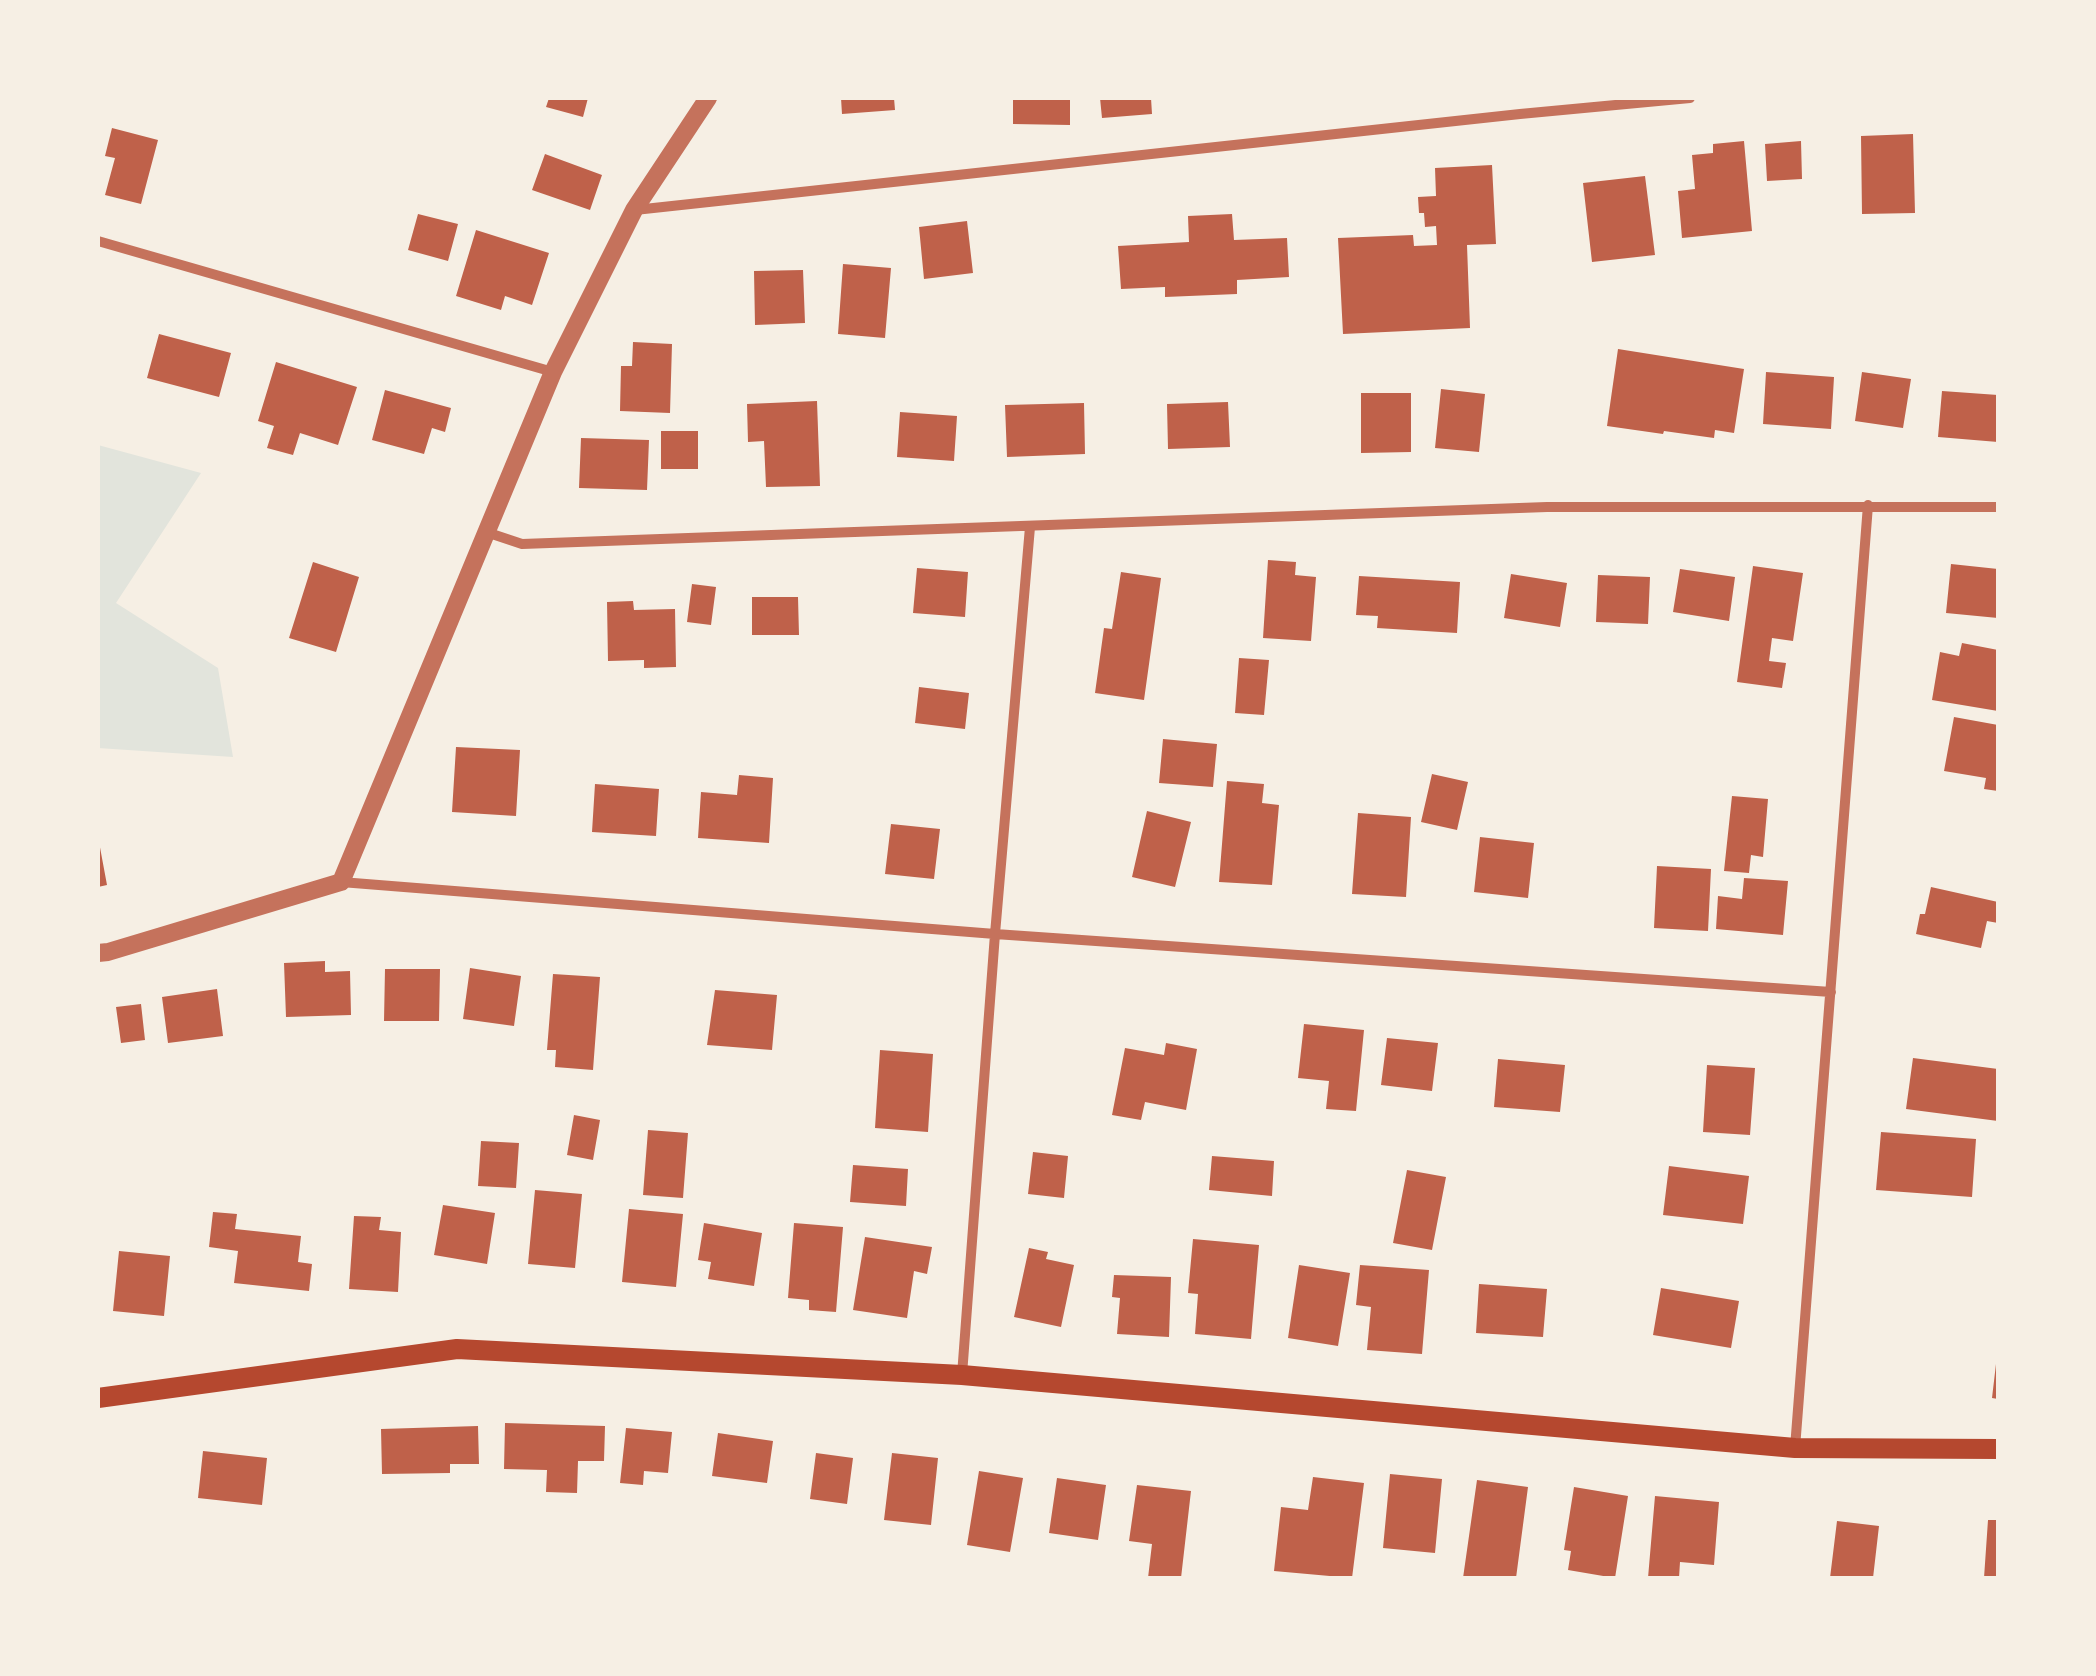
<!DOCTYPE html>
<html>
<head>
<meta charset="utf-8">
<style>
	body { margin:0 }
	#map { position:relative; width:2096px; height:1676px; overflow:hidden; background:#f6efe4; font-family:"Varela Round",sans-serif }
	canvas { display:block }
	.frame { position:absolute; inset:0; border:100px solid #f6efe4; pointer-events:none }
</style>
</head>
<body>
<div id="map">
<canvas width="2096" height="1676"></canvas>
<div class="frame"></div>
</div>
<script>
const context = document.querySelector('canvas').getContext('2d');
context.lineJoin = 'round';
function paint(path, color) {
  context.fillStyle = color;
  context.fill(path, 'evenodd');
}
function toPath(rows) {
  const path = new Path2D();
  for (const r of rows) {
    path.moveTo(r[0], r[1]);
    for (let i = 2; i < r.length; i += 2) path.lineTo(r[i], r[i + 1]);
  }
  return path;
}
function strokePath(path, color, width, dash) {
  context.strokeStyle = color;
  context.lineWidth = width;
  context.lineCap = dash ? 'butt' : 'round';
  context.setLineDash(dash || []);
  context.stroke(path);
}
paint(toPath([
	[98,445,201,473,116,603,218,668,233,757,98,748]
]), '#e2e4dc');
paint(toPath([
	[549,98,588,98,583,117,546,107],
	[841,98,894,98,895,110,842,114],
	[1013,98,1070,98,1070,125,1013,124],
	[1100,98,1151,98,1152,114,1102,118],
	[112,128,158,140,141,204,105,195,115,158,105,156],
	[1913,134,1915,213,1862,214,1861,136],
	[1744,141,1752,231,1682,238,1678,191,1695,189,1692,155,1713,153,1713,144],
	[1801,141,1802,179,1767,181,1765,144],
	[545,154,602,175,590,210,532,190],
	[1492,165,1496,244,1467,245,1470,328,1343,334,1338,238,1413,235,1414,246,1437,245,1436,226,1425,227,1424,213,1419,213,1418,197,1436,196,1435,168],
	[1645,176,1655,255,1592,262,1583,183],
	[418,214,458,224,448,261,408,250],
	[1232,214,1234,240,1287,238,1289,277,1237,280,1237,294,1165,297,1165,287,1121,289,1118,246,1189,242,1188,216],
	[967,221,973,273,924,279,919,227],
	[476,230,549,253,532,305,505,296,501,310,456,296],
	[843,264,891,268,885,338,838,334],
	[803,270,805,323,755,325,754,271],
	[159,334,231,353,219,397,147,378],
	[633,342,672,344,670,413,620,411,621,366,632,366],
	[1618,349,1744,369,1734,433,1715,430,1714,438,1664,431,1663,434,1607,426],
	[276,362,357,387,338,445,300,433,293,455,267,448,274,426,258,421],
	[1766,372,1834,377,1831,429,1763,424],
	[1862,372,1911,379,1903,428,1855,421],
	[1441,389,1485,394,1479,452,1435,448],
	[385,390,451,408,445,432,432,428,424,454,372,440],
	[1942,391,1998,395,1998,442,1938,437],
	[1361,393,1411,393,1411,452,1361,453],
	[817,401,820,486,766,487,764,441,748,442,747,404],
	[1228,402,1230,447,1168,449,1167,404],
	[1084,403,1085,454,1007,457,1005,405],
	[900,412,957,416,954,461,897,457],
	[661,431,698,431,698,469,661,469],
	[581,438,649,440,647,490,579,488],
	[1268,560,1296,562,1295,575,1316,577,1311,641,1263,638],
	[313,562,359,577,336,652,289,638],
	[1951,564,1998,569,1998,618,1946,613],
	[1753,566,1803,573,1793,641,1772,638,1769,661,1786,663,1782,688,1737,682],
	[917,568,968,572,965,617,913,613],
	[1680,569,1735,577,1729,621,1673,612],
	[1121,572,1161,578,1144,700,1095,693,1104,628,1112,629],
	[1511,574,1567,583,1560,627,1504,618],
	[1598,575,1650,577,1648,624,1596,622],
	[1359,576,1460,582,1457,633,1377,628,1378,616,1356,615],
	[692,584,716,587,711,625,687,622],
	[752,597,798,597,799,635,752,635],
	[633,601,634,610,675,609,676,667,644,668,644,660,608,661,607,602],
	[1962,643,1998,650,1998,711,1932,700,1940,652,1959,656],
	[1239,658,1269,660,1264,715,1235,713],
	[919,687,969,693,965,729,915,723],
	[1954,717,1998,725,1998,791,1984,789,1986,778,1944,771],
	[1163,739,1217,744,1213,787,1159,783],
	[456,747,520,750,516,816,452,812],
	[1432,774,1468,782,1457,830,1421,822],
	[739,775,773,778,769,843,698,838,701,792,737,795],
	[1227,781,1264,784,1262,803,1279,805,1272,885,1219,882],
	[595,784,659,789,656,836,592,832],
	[1732,796,1768,799,1763,857,1751,855,1749,873,1724,871],
	[1147,811,1191,822,1175,887,1132,877],
	[1358,813,1411,817,1406,897,1352,894],
	[891,824,940,829,934,879,885,874],
	[1480,837,1534,843,1528,898,1474,892],
	[99,842,107,885,98,887,98,843],
	[1657,866,1711,869,1708,931,1654,928],
	[1744,878,1788,881,1783,935,1716,929,1718,896,1742,899],
	[1931,887,1998,902,1998,923,1987,921,1981,948,1916,934,1920,914,1925,914],
	[325,961,325,972,350,971,351,1015,286,1017,284,963],
	[470,968,521,976,514,1026,463,1019],
	[385,969,440,969,439,1021,384,1021],
	[553,974,600,977,593,1070,555,1067,556,1050,547,1050],
	[217,989,223,1036,168,1043,162,997],
	[715,990,777,995,772,1050,707,1045],
	[141,1004,145,1040,121,1043,116,1007],
	[1304,1024,1364,1030,1356,1111,1326,1109,1329,1081,1298,1078],
	[1387,1038,1438,1043,1432,1091,1381,1085],
	[1166,1043,1197,1049,1186,1110,1145,1102,1141,1120,1112,1115,1125,1048,1164,1055],
	[880,1050,933,1054,928,1132,875,1128],
	[1913,1058,1998,1069,1998,1121,1906,1109],
	[1498,1059,1565,1065,1560,1112,1494,1107],
	[1707,1065,1755,1068,1750,1135,1703,1132],
	[574,1115,600,1120,593,1160,567,1155],
	[648,1130,688,1133,683,1198,643,1195],
	[1881,1132,1976,1139,1972,1197,1876,1190],
	[481,1141,519,1143,516,1188,478,1186],
	[1033,1152,1068,1156,1064,1198,1028,1194],
	[1212,1156,1274,1161,1272,1196,1209,1190],
	[853,1165,908,1169,906,1206,850,1202],
	[1669,1166,1749,1176,1743,1224,1663,1215],
	[1407,1170,1446,1177,1432,1250,1393,1243],
	[535,1190,582,1194,575,1268,528,1264],
	[443,1205,495,1213,487,1264,434,1255],
	[629,1209,683,1214,676,1287,622,1282],
	[213,1212,237,1214,235,1229,301,1236,298,1262,312,1264,309,1291,234,1283,238,1251,209,1247],
	[354,1216,381,1217,379,1230,401,1232,398,1292,349,1289],
	[704,1223,762,1233,754,1286,708,1279,711,1262,698,1260],
	[794,1223,843,1227,836,1312,809,1310,809,1300,788,1298],
	[865,1237,932,1247,927,1274,914,1271,907,1318,853,1310],
	[1193,1239,1259,1245,1251,1339,1195,1334,1198,1294,1188,1293],
	[1029,1248,1048,1252,1046,1259,1074,1265,1061,1327,1014,1317],
	[119,1251,170,1256,164,1316,113,1311],
	[1299,1265,1350,1273,1338,1346,1288,1338],
	[1360,1265,1429,1270,1422,1354,1367,1350,1371,1307,1356,1305],
	[1114,1275,1171,1277,1169,1337,1117,1334,1120,1298,1112,1297],
	[1479,1284,1547,1289,1543,1337,1476,1333],
	[1661,1288,1739,1301,1731,1348,1653,1335],
	[1996,1364,1998,1364,1998,1399,1992,1398],
	[505,1423,605,1426,604,1461,578,1461,577,1493,546,1492,547,1470,504,1469],
	[478,1426,479,1464,450,1464,450,1473,382,1474,381,1429],
	[626,1428,672,1432,668,1473,644,1471,643,1485,620,1483],
	[718,1433,773,1441,767,1483,712,1476],
	[203,1451,267,1458,262,1505,198,1498],
	[816,1453,853,1458,847,1504,810,1499],
	[892,1453,938,1458,931,1525,884,1520],
	[979,1471,1023,1478,1010,1552,967,1545],
	[1390,1474,1442,1479,1435,1553,1383,1548],
	[1313,1477,1364,1483,1352,1578,1274,1571,1281,1507,1308,1510],
	[1057,1478,1106,1485,1098,1540,1049,1533],
	[1477,1480,1528,1487,1516,1578,1463,1578],
	[1137,1485,1191,1491,1181,1578,1148,1578,1152,1544,1129,1541],
	[1574,1487,1628,1496,1615,1578,1568,1570,1571,1551,1564,1550],
	[1655,1496,1719,1502,1714,1565,1680,1562,1679,1578,1648,1578],
	[1988,1520,1998,1520,1998,1578,1984,1578],
	[1837,1521,1879,1526,1873,1578,1830,1578]
]), '#bf614a');
strokePath(toPath([
	[635,210,1520,114,1690,98],
	[98,241,553,372],
	[486,532,522,544,1547,507,1998,507],
	[341,882,995,934,1831,992],
	[962,1375,995,934,1030,527],
	[1795,1448,1868,505]
]), '#c5725c', 10);
strokePath(toPath([
	[98,953,108,952,341,882,553,372,634,210,708,98]
]), '#c5725c', 18);
strokePath(toPath([
	[98,1398,457,1349,962,1375,1795,1448,1998,1449]
]), '#b5482f', 20);
</script>
</body>
</html>
